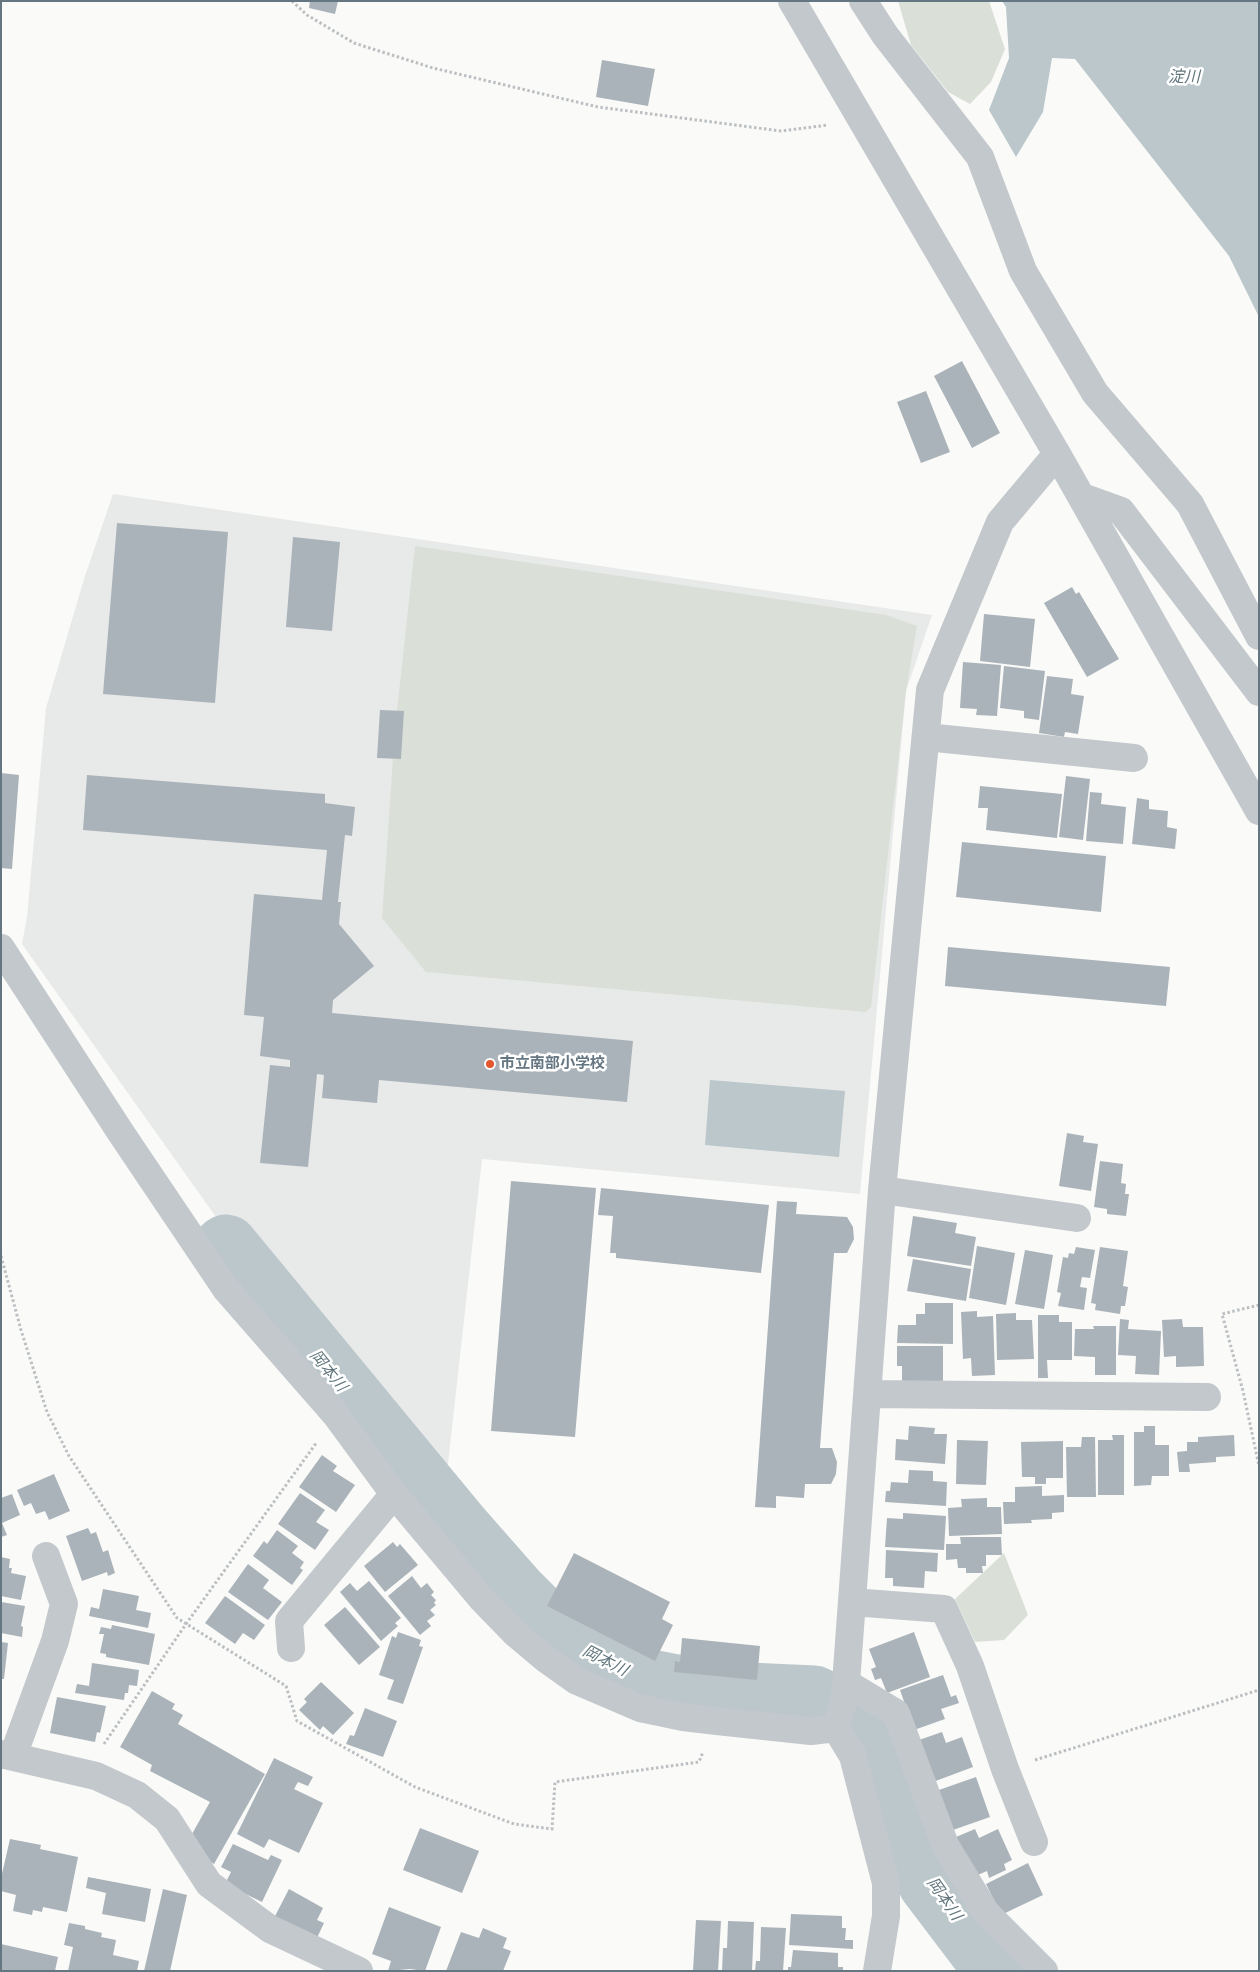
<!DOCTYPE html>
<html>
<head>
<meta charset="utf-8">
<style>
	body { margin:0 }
	#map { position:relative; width:1260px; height:1972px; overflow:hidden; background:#fafaf8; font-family:"PT Sans",sans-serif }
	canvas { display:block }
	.frame { position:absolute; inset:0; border:2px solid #657683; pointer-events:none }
</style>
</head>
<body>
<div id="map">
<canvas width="1260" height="1972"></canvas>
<div class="frame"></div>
</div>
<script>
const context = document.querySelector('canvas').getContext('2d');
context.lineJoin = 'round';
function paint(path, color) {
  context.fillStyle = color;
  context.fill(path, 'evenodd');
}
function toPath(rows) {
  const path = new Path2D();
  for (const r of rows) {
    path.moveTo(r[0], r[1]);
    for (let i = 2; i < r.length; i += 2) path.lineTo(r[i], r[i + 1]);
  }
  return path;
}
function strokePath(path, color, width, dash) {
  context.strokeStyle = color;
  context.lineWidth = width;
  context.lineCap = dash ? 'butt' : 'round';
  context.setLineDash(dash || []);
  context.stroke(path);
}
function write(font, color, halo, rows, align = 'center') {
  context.font = font + ' "PT Sans","Noto Sans JP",sans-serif';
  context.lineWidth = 5;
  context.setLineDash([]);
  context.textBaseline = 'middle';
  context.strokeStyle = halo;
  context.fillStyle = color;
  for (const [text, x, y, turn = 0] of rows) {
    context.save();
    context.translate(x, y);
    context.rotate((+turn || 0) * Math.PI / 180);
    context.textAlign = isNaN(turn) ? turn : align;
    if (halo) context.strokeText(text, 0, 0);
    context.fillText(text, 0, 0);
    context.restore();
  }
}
paint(toPath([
	[113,494,932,615,906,691,860,1194,482,1159,445,1490,233,1241,22,944,27,917,46,708,84,579]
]), '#e8e9e9');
paint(toPath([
	[898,1,989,1,1005,49,991,82,970,104,948,92,911,45],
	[415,546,886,615,917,626,906,691,871,1007,866,1012,426,972,382,918,393,759,401,759,404,711,397,711],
	[1004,1553,1028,1615,1004,1640,975,1642,955,1599]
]), '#dadfd7');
paint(toPath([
	[1002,1,1259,1,1259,317,1229,256,1075,59,1052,58,1043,112,1016,157,989,110,1009,58,1006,7],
	[710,1080,845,1091,839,1157,705,1145]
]), '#bbc7cb');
strokePath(toPath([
	[226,1247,457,1527,515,1593,555,1633,602,1663,650,1682,691,1690,726,1694,814,1698,866,1725,880,1747,930,1882,980,1948,1013,1971]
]), '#bbc7cb', 65);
paint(toPath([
	[310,1,338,1,335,14,309,8],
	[602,60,655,69,648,106,596,97],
	[962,361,1000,433,972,448,934,376],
	[926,391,950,452,921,463,897,402],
	[117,523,228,532,215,703,103,694],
	[293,537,340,542,332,631,286,627],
	[1072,587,1076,594,1079,592,1119,659,1087,677,1044,603],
	[984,614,1035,619,1030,667,980,661],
	[963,662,1001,665,997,716,976,715,977,709,960,708],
	[1004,666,1045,671,1039,720,1024,718,1024,711,1000,708],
	[1047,676,1073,679,1071,694,1084,696,1078,734,1065,732,1064,737,1039,733],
	[380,710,404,711,401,759,377,758],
	[1,773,19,775,12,869,1,868],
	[87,775,325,794,325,803,355,807,352,836,345,835,338,902,341,902,339,924,374,966,333,1000,332,1013,633,1041,627,1102,379,1080,377,1103,322,1098,324,1075,317,1074,308,1167,260,1163,270,1065,290,1067,290,1060,260,1056,264,1017,244,1015,254,894,322,900,327,850,83,830],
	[1066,776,1090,779,1083,840,1059,837],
	[980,786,1062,794,1057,838,986,830,988,808,978,808],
	[1090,792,1102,793,1101,804,1126,807,1123,844,1086,841],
	[1137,798,1149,800,1149,809,1168,811,1167,827,1177,829,1175,849,1132,844],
	[962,842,1106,856,1101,912,956,897],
	[948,947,1170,967,1166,1006,945,986],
	[1067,1133,1084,1136,1083,1142,1098,1144,1091,1191,1059,1186],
	[1100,1161,1123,1164,1121,1183,1126,1184,1125,1194,1129,1194,1126,1216,1107,1214,1107,1209,1094,1207],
	[511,1181,596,1188,575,1437,491,1431],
	[601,1188,769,1205,761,1273,616,1258,616,1253,610,1253,613,1216,598,1215],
	[777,1201,797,1202,796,1214,847,1217,853,1227,854,1239,847,1253,834,1253,820,1448,832,1448,837,1462,836,1474,831,1484,805,1484,804,1498,776,1496,776,1508,755,1507],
	[913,1216,957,1223,955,1233,976,1237,971,1266,907,1256],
	[977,1246,1015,1253,1006,1305,969,1298],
	[1076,1247,1095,1250,1090,1278,1082,1277,1080,1287,1087,1288,1084,1310,1058,1306,1061,1293,1057,1292,1063,1257,1068,1258,1069,1253,1074,1254],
	[1100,1247,1128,1251,1123,1286,1128,1287,1125,1306,1121,1306,1120,1314,1095,1310,1096,1304,1091,1303],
	[1025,1250,1053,1255,1044,1309,1015,1304],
	[913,1259,971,1269,966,1301,907,1291],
	[925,1303,953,1303,953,1344,897,1343,898,1325,916,1325,916,1314,925,1314],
	[977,1311,977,1317,993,1316,995,1375,972,1376,971,1358,963,1359,961,1312],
	[1016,1313,1016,1320,1032,1320,1034,1359,997,1360,996,1314],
	[1038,1315,1059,1315,1059,1322,1072,1322,1072,1360,1047,1360,1048,1378,1038,1378],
	[1120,1319,1129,1320,1128,1329,1161,1331,1159,1375,1135,1374,1136,1356,1118,1355],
	[1182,1319,1183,1327,1203,1327,1204,1366,1176,1367,1176,1356,1164,1357,1162,1320],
	[1093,1326,1116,1326,1116,1375,1095,1375,1095,1357,1074,1356,1075,1329,1094,1329],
	[897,1346,943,1346,943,1382,902,1382,902,1366,897,1366],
	[909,1426,935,1428,934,1434,947,1434,945,1464,895,1460,896,1439,908,1440],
	[1144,1426,1155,1426,1155,1445,1169,1445,1169,1476,1152,1476,1151,1485,1134,1486,1134,1432,1144,1432],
	[1112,1435,1124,1435,1124,1495,1098,1495,1098,1440,1113,1440],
	[1234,1435,1235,1456,1216,1457,1216,1462,1189,1464,1190,1472,1179,1472,1177,1452,1187,1451,1187,1442,1198,1442,1198,1437],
	[1082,1437,1095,1437,1096,1497,1067,1497,1066,1447,1081,1447],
	[957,1440,988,1441,986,1485,956,1484],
	[1063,1441,1063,1478,1046,1478,1046,1484,1035,1484,1035,1477,1022,1477,1021,1442],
	[322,1455,337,1466,333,1471,355,1485,336,1512,299,1487],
	[909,1470,933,1471,933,1481,947,1482,946,1506,885,1502,886,1491,890,1491,891,1482,908,1483],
	[54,1474,70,1511,49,1520,45,1511,36,1514,31,1503,24,1506,17,1490],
	[1042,1486,1042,1496,1064,1495,1064,1512,1052,1513,1052,1519,1031,1520,1032,1523,1004,1524,1003,1502,1015,1502,1015,1487],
	[300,1493,325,1510,316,1522,329,1530,315,1550,278,1524],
	[12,1494,20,1515,2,1523,7,1535,1,1537,1,1498],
	[987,1498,987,1507,1001,1507,1002,1534,949,1536,948,1508,962,1507,961,1499],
	[903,1513,946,1516,944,1550,885,1547,887,1518,903,1519],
	[88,1528,91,1534,96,1532,103,1552,108,1550,115,1573,108,1576,107,1572,82,1581,66,1536],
	[277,1530,298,1546,292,1553,304,1562,300,1568,303,1570,292,1585,253,1556,264,1541,267,1544],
	[960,1537,1001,1537,1002,1555,986,1555,986,1566,982,1566,983,1573,966,1573,966,1568,958,1568,957,1559,946,1560,946,1544,961,1544],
	[393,1542,397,1547,400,1544,418,1565,385,1592,364,1566],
	[886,1550,938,1553,937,1572,925,1571,924,1588,893,1586,893,1578,885,1578],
	[574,1553,670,1602,662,1619,673,1625,655,1661,547,1606],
	[1,1557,10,1559,9,1568,12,1568,11,1573,26,1576,21,1600,1,1596],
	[248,1564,269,1580,263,1588,282,1602,268,1620,228,1592],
	[412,1576,421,1588,427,1583,434,1592,431,1595,436,1600,434,1603,436,1605,430,1610,435,1615,427,1621,431,1626,420,1635,388,1596],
	[369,1581,401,1618,395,1623,398,1626,381,1641,340,1592,350,1583,357,1591],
	[103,1589,139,1596,136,1610,151,1613,148,1628,89,1616,91,1607,99,1609],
	[225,1596,265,1625,254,1640,243,1633,235,1644,205,1623],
	[1,1602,25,1606,21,1626,23,1627,22,1637,1,1633],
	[345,1607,380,1647,359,1665,324,1625],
	[112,1625,155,1634,149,1665,106,1657,106,1654,100,1653,104,1634,99,1634,101,1627,111,1629],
	[398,1632,421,1640,419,1646,423,1647,403,1704,387,1699,394,1680,379,1675,392,1636,396,1638],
	[914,1632,930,1677,887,1693,881,1678,875,1680,871,1669,876,1667,869,1649],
	[682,1638,760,1646,757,1680,674,1672,675,1661,680,1662],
	[1,1642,8,1643,4,1679,1,1679],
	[92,1663,139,1670,137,1686,129,1685,128,1693,125,1693,124,1700,75,1693,77,1684,89,1686],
	[943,1675,951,1697,956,1695,959,1703,941,1709,945,1719,914,1730,900,1690],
	[321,1682,354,1713,333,1735,323,1726,320,1730,299,1710,307,1702,304,1699],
	[152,1691,175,1704,172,1709,183,1715,178,1724,265,1774,214,1864,200,1856,203,1850,188,1841,210,1802,150,1771,152,1765,120,1747],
	[57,1697,106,1706,100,1733,97,1732,95,1742,50,1733],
	[365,1708,397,1721,383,1757,346,1744,350,1735,354,1736],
	[942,1732,946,1743,962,1737,973,1767,933,1782,919,1740],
	[274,1758,313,1777,308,1786,298,1782,294,1789,323,1803,299,1853,269,1839,264,1848,237,1834],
	[976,1777,990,1817,950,1831,936,1791],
	[420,1828,479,1851,462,1893,403,1870],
	[975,1829,979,1838,998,1829,1012,1860,1004,1864,1006,1870,989,1878,987,1871,973,1877,956,1837],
	[10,1839,41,1845,40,1849,78,1857,67,1912,43,1907,42,1912,33,1910,32,1915,13,1911,16,1895,1,1891,1,1878],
	[233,1844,268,1860,271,1855,282,1860,262,1902,225,1884,231,1872,221,1867],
	[1028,1863,1043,1895,1001,1915,986,1884],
	[88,1877,151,1889,145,1922,102,1914,106,1893,86,1888],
	[163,1889,187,1895,170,1971,144,1971],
	[289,1889,323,1908,317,1920,324,1923,315,1942,273,1920],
	[389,1907,441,1927,425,1971,410,1969,388,1971,391,1961,372,1954],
	[791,1914,842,1916,842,1928,846,1928,845,1940,853,1940,853,1949,789,1945],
	[696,1920,721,1921,718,1971,693,1971],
	[728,1921,754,1922,752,1971,722,1971,723,1948,727,1948],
	[69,1923,85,1926,85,1929,102,1933,101,1937,116,1940,113,1955,139,1961,137,1971,68,1971,73,1947,64,1945],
	[761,1927,786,1928,783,1971,755,1971,756,1961,760,1961],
	[483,1928,507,1938,503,1948,511,1951,503,1971,446,1971,461,1932,479,1938],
	[1,1944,58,1957,55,1971,1,1971],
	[793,1950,838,1953,838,1967,843,1967,843,1971,788,1971,788,1967,791,1967]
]), '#aab3b9');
strokePath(toPath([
	[292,1,307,15,354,43,433,68,598,107,781,131,828,125],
	[1,1256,21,1330,47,1412,69,1456,177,1618,286,1686,297,1721,415,1787,514,1824,552,1829,555,1782,699,1762,703,1752],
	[1259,1305,1222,1314,1243,1391,1259,1466],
	[104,1744,186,1624,317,1442],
	[1035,1760,1259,1690]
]), '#bbbfc2', 3, [2.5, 2.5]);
strokePath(toPath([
	[792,1,1057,454,1259,811],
	[863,1,885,35,980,157,1023,271,1095,393,1190,504,1259,636],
	[1082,497,1121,511,1259,692],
	[926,737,1134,758],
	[1,948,121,1133,226,1289,336,1415,394,1494,482,1599,515,1633,546,1659,577,1681,640,1708,683,1717,717,1721,811,1731,836,1728],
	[882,1190,1077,1218],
	[867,1394,1207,1397],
	[852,1602,944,1609,970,1666,1005,1769,1034,1842],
	[291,1648,289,1621,394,1494],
	[846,1683,896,1713,945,1845,986,1913,1044,1971],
	[1,1754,96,1776,137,1795,167,1819,209,1884,270,1929,359,1971],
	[13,1756,55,1641,64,1604,46,1556],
	[877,1971,886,1916,886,1883,853,1756,836,1728,845,1696,846,1683,882,1190,930,690,1000,522,1057,454]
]), '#c3c8cc', 28);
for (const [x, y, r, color] of [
	[490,1064,5,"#e4572e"]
]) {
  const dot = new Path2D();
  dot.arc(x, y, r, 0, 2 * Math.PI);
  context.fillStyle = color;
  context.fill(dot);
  strokePath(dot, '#fff', 2);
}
write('bold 15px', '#657683', '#fff', [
	["市立南部小学校",500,1064]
], 'left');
write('italic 16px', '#60757c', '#fff', [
	["淀川",1184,77],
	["岡本川",328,1371,51],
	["岡本川",605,1661,27],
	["岡本川",944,1899,55]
]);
</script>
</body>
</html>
